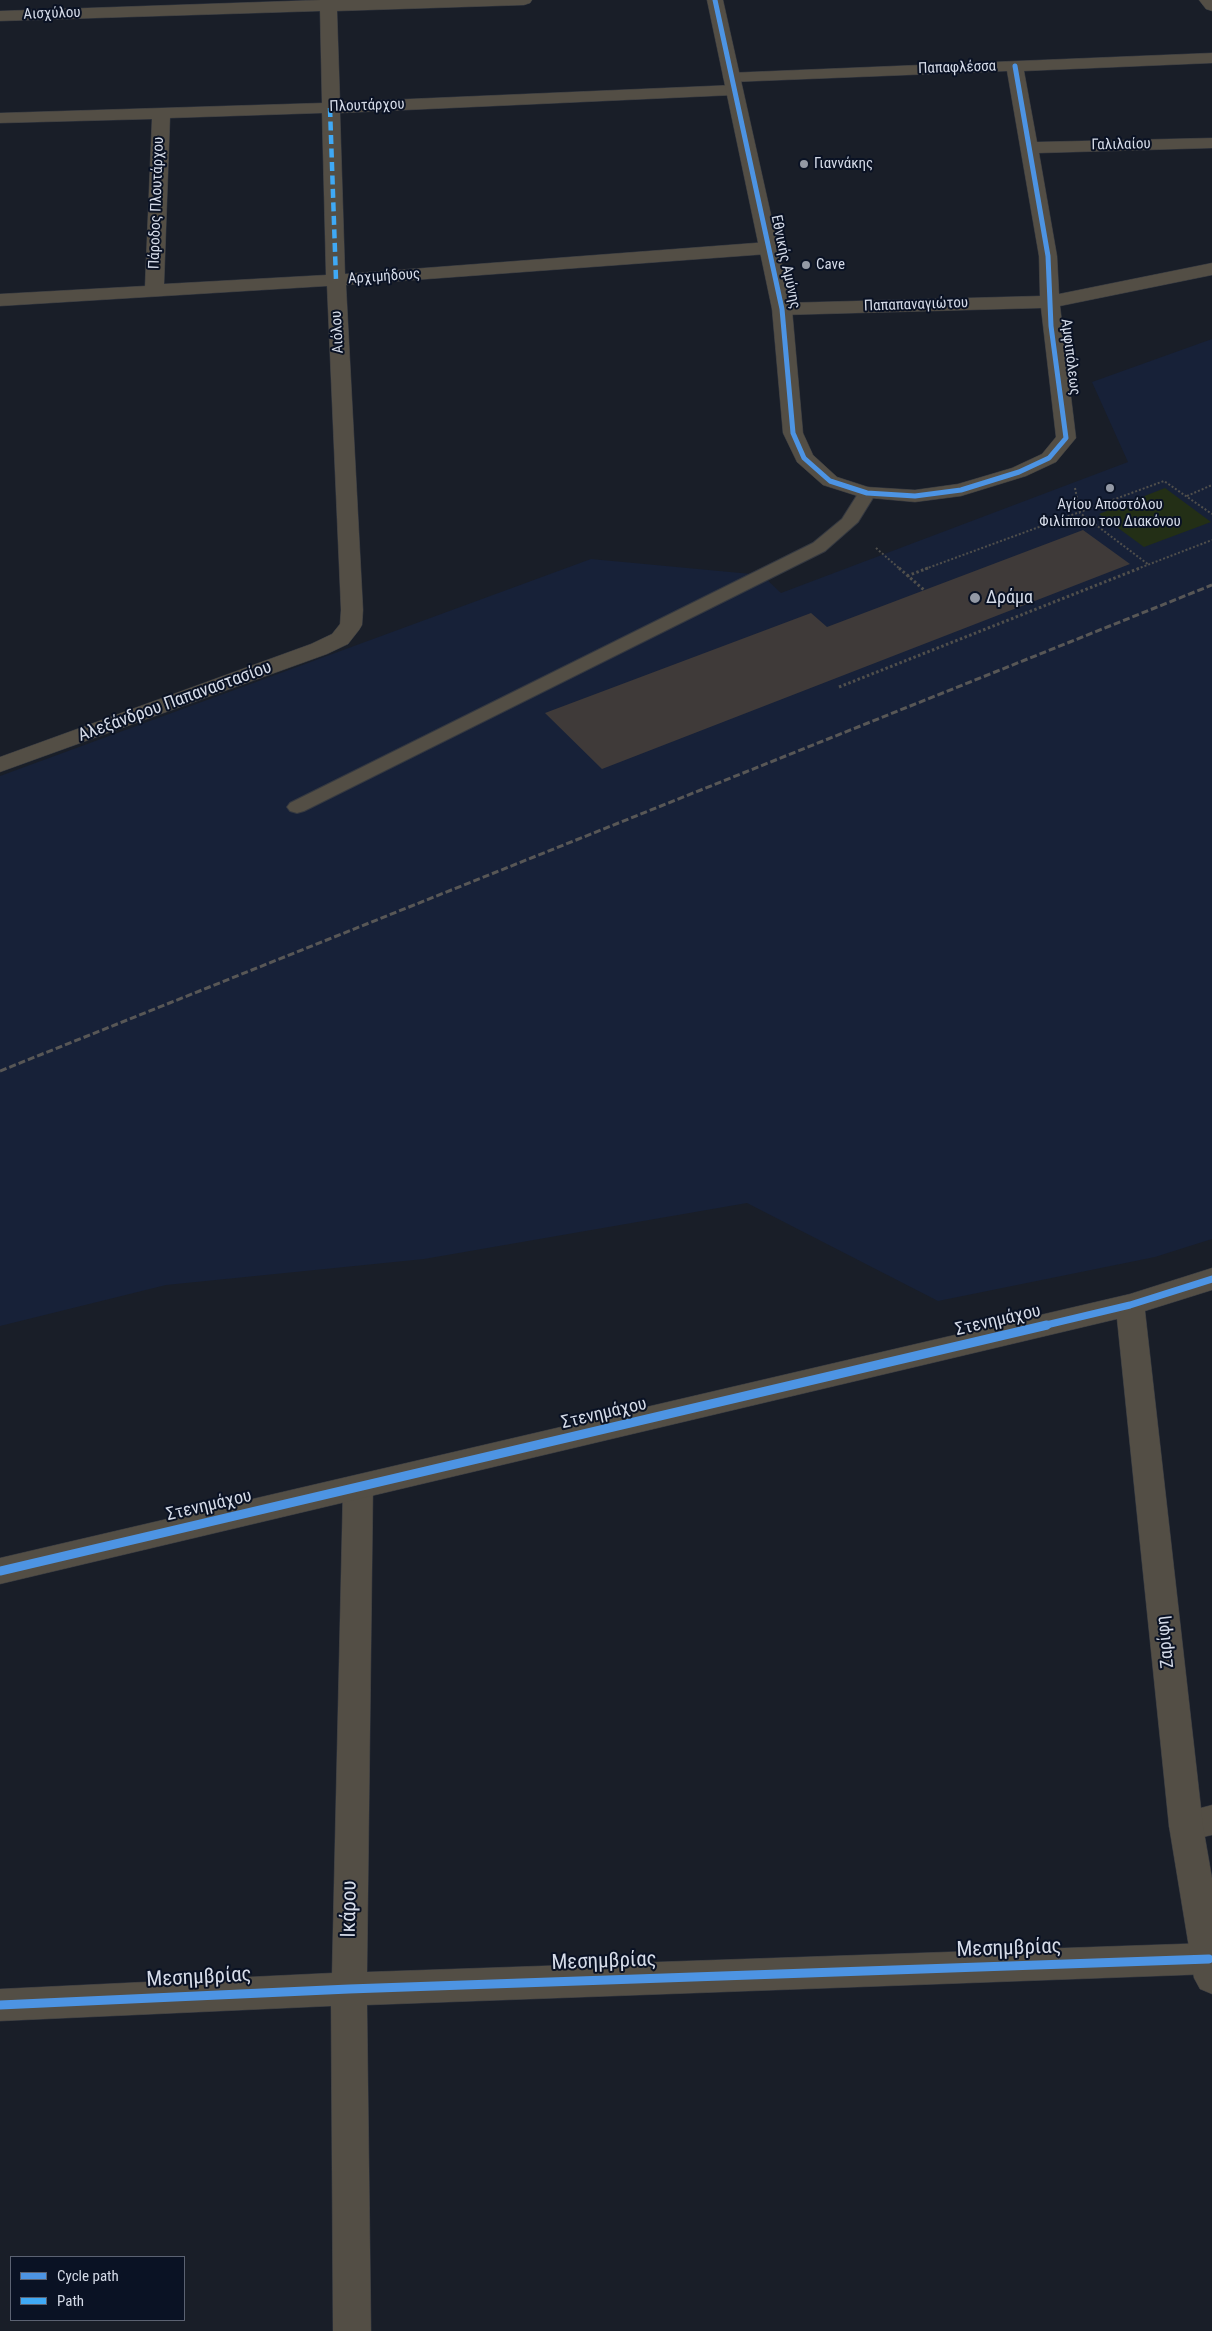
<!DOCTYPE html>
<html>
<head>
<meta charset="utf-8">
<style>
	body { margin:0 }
	#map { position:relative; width:1212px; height:2331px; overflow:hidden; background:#191e28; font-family:"Roboto Condensed",sans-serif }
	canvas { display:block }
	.legend { position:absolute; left:10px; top:2256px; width:175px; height:65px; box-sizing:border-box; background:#0a1224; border:1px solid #5b6272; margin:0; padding:6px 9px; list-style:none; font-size:15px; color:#d5dbe8 }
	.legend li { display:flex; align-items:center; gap:10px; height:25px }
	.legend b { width:25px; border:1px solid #5b6272 }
</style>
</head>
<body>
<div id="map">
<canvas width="1212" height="2331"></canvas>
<ul class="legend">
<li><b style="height:6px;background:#4d94e3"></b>Cycle path</li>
<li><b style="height:6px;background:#3fa9f5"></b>Path</li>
</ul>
</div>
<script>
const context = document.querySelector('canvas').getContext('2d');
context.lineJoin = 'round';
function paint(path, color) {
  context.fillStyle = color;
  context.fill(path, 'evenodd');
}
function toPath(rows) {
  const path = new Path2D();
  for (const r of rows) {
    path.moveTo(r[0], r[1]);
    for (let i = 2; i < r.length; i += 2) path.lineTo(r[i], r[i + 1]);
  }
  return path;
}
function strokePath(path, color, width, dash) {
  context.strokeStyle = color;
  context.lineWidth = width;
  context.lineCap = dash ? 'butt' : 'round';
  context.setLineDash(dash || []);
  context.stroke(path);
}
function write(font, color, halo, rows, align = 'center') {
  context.font = font + ' "Roboto Condensed",sans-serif';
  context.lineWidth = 4;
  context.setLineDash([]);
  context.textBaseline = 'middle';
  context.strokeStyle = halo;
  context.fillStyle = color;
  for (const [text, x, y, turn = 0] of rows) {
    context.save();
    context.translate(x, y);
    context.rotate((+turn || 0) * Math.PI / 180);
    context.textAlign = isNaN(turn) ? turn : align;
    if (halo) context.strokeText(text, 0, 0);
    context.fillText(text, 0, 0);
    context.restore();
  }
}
paint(toPath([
	[1212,339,1212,1239,1155,1257,938,1301,747,1203,424,1259,166,1285,0,1326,0,776,591,559,762,575,781,593,1128,462,1092,382]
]), '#172138');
paint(toPath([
	[1165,488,1211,522,1144,547,1099,514]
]), '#232f16');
paint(toPath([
	[1083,530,1130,564,602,769,545,713,811,613,827,627]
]), '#3f3a39');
const service = toPath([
	[867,488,873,489,876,493,858,522,825,551,304,811,297,813,290,811,287,807,290,803,813,543,842,519,861,489,867,488]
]);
const minor = toPath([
	[320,0,532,0,530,3,524,5,337,11,340,102,734,85,740,86,743,90,740,94,734,95,340,113,345,274,768,242,775,244,777,248,775,252,768,254,346,285,363,610,362,625,359,630,348,644,327,654,0,772,0,757,311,644,332,634,340,624,341,610,327,286,0,306,0,294,145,286,152,119,0,123,0,113,322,103,320,11,0,21,0,11,320,0],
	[322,113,326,275,164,284,170,118,322,113],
	[1199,0,1212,0,1212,11,1206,9,1199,0],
	[1212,53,1212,63,1024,71,1037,142,1212,138,1212,148,1039,153,1057,256,1059,294,1212,263,1212,275,1060,306,1076,438,1056,462,1026,476,961,496,915,502,860,497,856,493,860,489,867,487,915,490,958,484,1012,468,1042,454,1056,437,1041,308,782,315,775,313,772,309,775,305,782,303,1040,296,1039,256,1007,71,732,82,726,81,723,77,726,73,1212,53],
	[358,1475,369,1478,373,1487,367,1972,1209,1943,1212,1944,1212,1974,367,2005,371,2331,333,2331,331,2006,0,2021,0,1989,332,1973,343,1487,347,1478,358,1475],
	[1212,1805,1212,1835,1186,1841,1174,1837,1169,1826,1174,1815,1212,1805]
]);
const tertiary = toPath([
	[707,0,723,0,792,309,803,433,813,455,837,477,874,489,878,493,874,497,867,499,823,485,797,462,783,433,772,309,707,0],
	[1212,1268,1212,1290,1145,1311,1203,1826,1212,1878,1212,1994,1200,1989,1194,1978,1169,1826,1117,1319,0,1584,0,1558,1130,1294,1212,1268]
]);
strokePath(service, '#353941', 2);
strokePath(minor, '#353941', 1);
strokePath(tertiary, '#353941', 1);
strokePath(toPath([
	[1075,488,1080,513,1149,565],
	[1187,496,1212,485],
	[876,548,900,569],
	[925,569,1164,481,1212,514],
	[1137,569,1212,540]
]), '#504f4c', 2, [2, 2]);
strokePath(toPath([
	[899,568,924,590],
	[907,576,928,568],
	[839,687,1140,568]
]), '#504f4c', 3, [2.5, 2.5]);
paint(service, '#534e45');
paint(minor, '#534e45');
paint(tertiary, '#534e45');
strokePath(toPath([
	[0,1071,1212,585]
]), '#585756', 3, [7, 3]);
strokePath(toPath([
	[330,108,336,280]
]), '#3fa9f5', 4.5, [9, 4.5]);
strokePath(toPath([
	[715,0,782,309,793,433,804,458,830,481,867,493,915,496,961,490,1019,472,1049,458,1066,438,1051,326,1048,256,1015,66]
]), '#4d94e3', 5);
strokePath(toPath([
	[1042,1326,1130,1305,1212,1279]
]), '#4d94e3', 7);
strokePath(toPath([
	[0,1571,1047,1325],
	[0,2005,349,1989,1209,1959]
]), '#4d94e3', 9);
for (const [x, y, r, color] of [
	[804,164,5,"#9399a5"],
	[806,265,5,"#9399a5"],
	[1110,488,5,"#9399a5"],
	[975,598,6,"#9399a5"]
]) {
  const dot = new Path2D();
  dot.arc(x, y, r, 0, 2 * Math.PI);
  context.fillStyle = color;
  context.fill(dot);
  strokePath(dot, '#0a1224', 2);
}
write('15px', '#d5dbe8', '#0a1224', [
	["Αισχύλου",52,14,-2],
	["Παπαφλέσσα",957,68,-2],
	["Πλουτάρχου",367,106,-2],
	["Γαλιλαίου",1121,145,-1],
	["Πάροδος Πλουτάρχου",157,203,-88],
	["Εθνικής Αμύνης",785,262,78],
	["Αρχιμήδους",384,277,-4],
	["Παπαπαναγιώτου",916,305,-2],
	["Αιόλου",338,332,-93],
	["Αμφιπόλεως",1070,357,83]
]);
write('15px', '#d5dbe8', '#0a1224', [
	["Γιαννάκης",814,164],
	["Cave",816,265],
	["Αγίου Αποστόλου",1110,505,"center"],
	["Φιλίππου του Διακόνου",1110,522,"center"]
], 'left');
write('18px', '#d5dbe8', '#0a1224', [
	["Δράμα",986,598]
], 'left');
write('18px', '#d5dbe8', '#0a1224', [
	["Αλεξάνδρου Παπαναστασίου",175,702,-20],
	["Στενημάχου",998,1321,-13],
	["Στενημάχου",604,1414,-13],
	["Στενημάχου",209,1506,-13],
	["Ζαρίφη",1166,1642,-96]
]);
write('21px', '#d5dbe8', '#0a1224', [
	["Ικάρου",350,1909,-89],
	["Μεσημβρίας",1009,1949,-2],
	["Μεσημβρίας",604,1962,-2],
	["Μεσημβρίας",199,1978,-3]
]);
</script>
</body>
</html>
